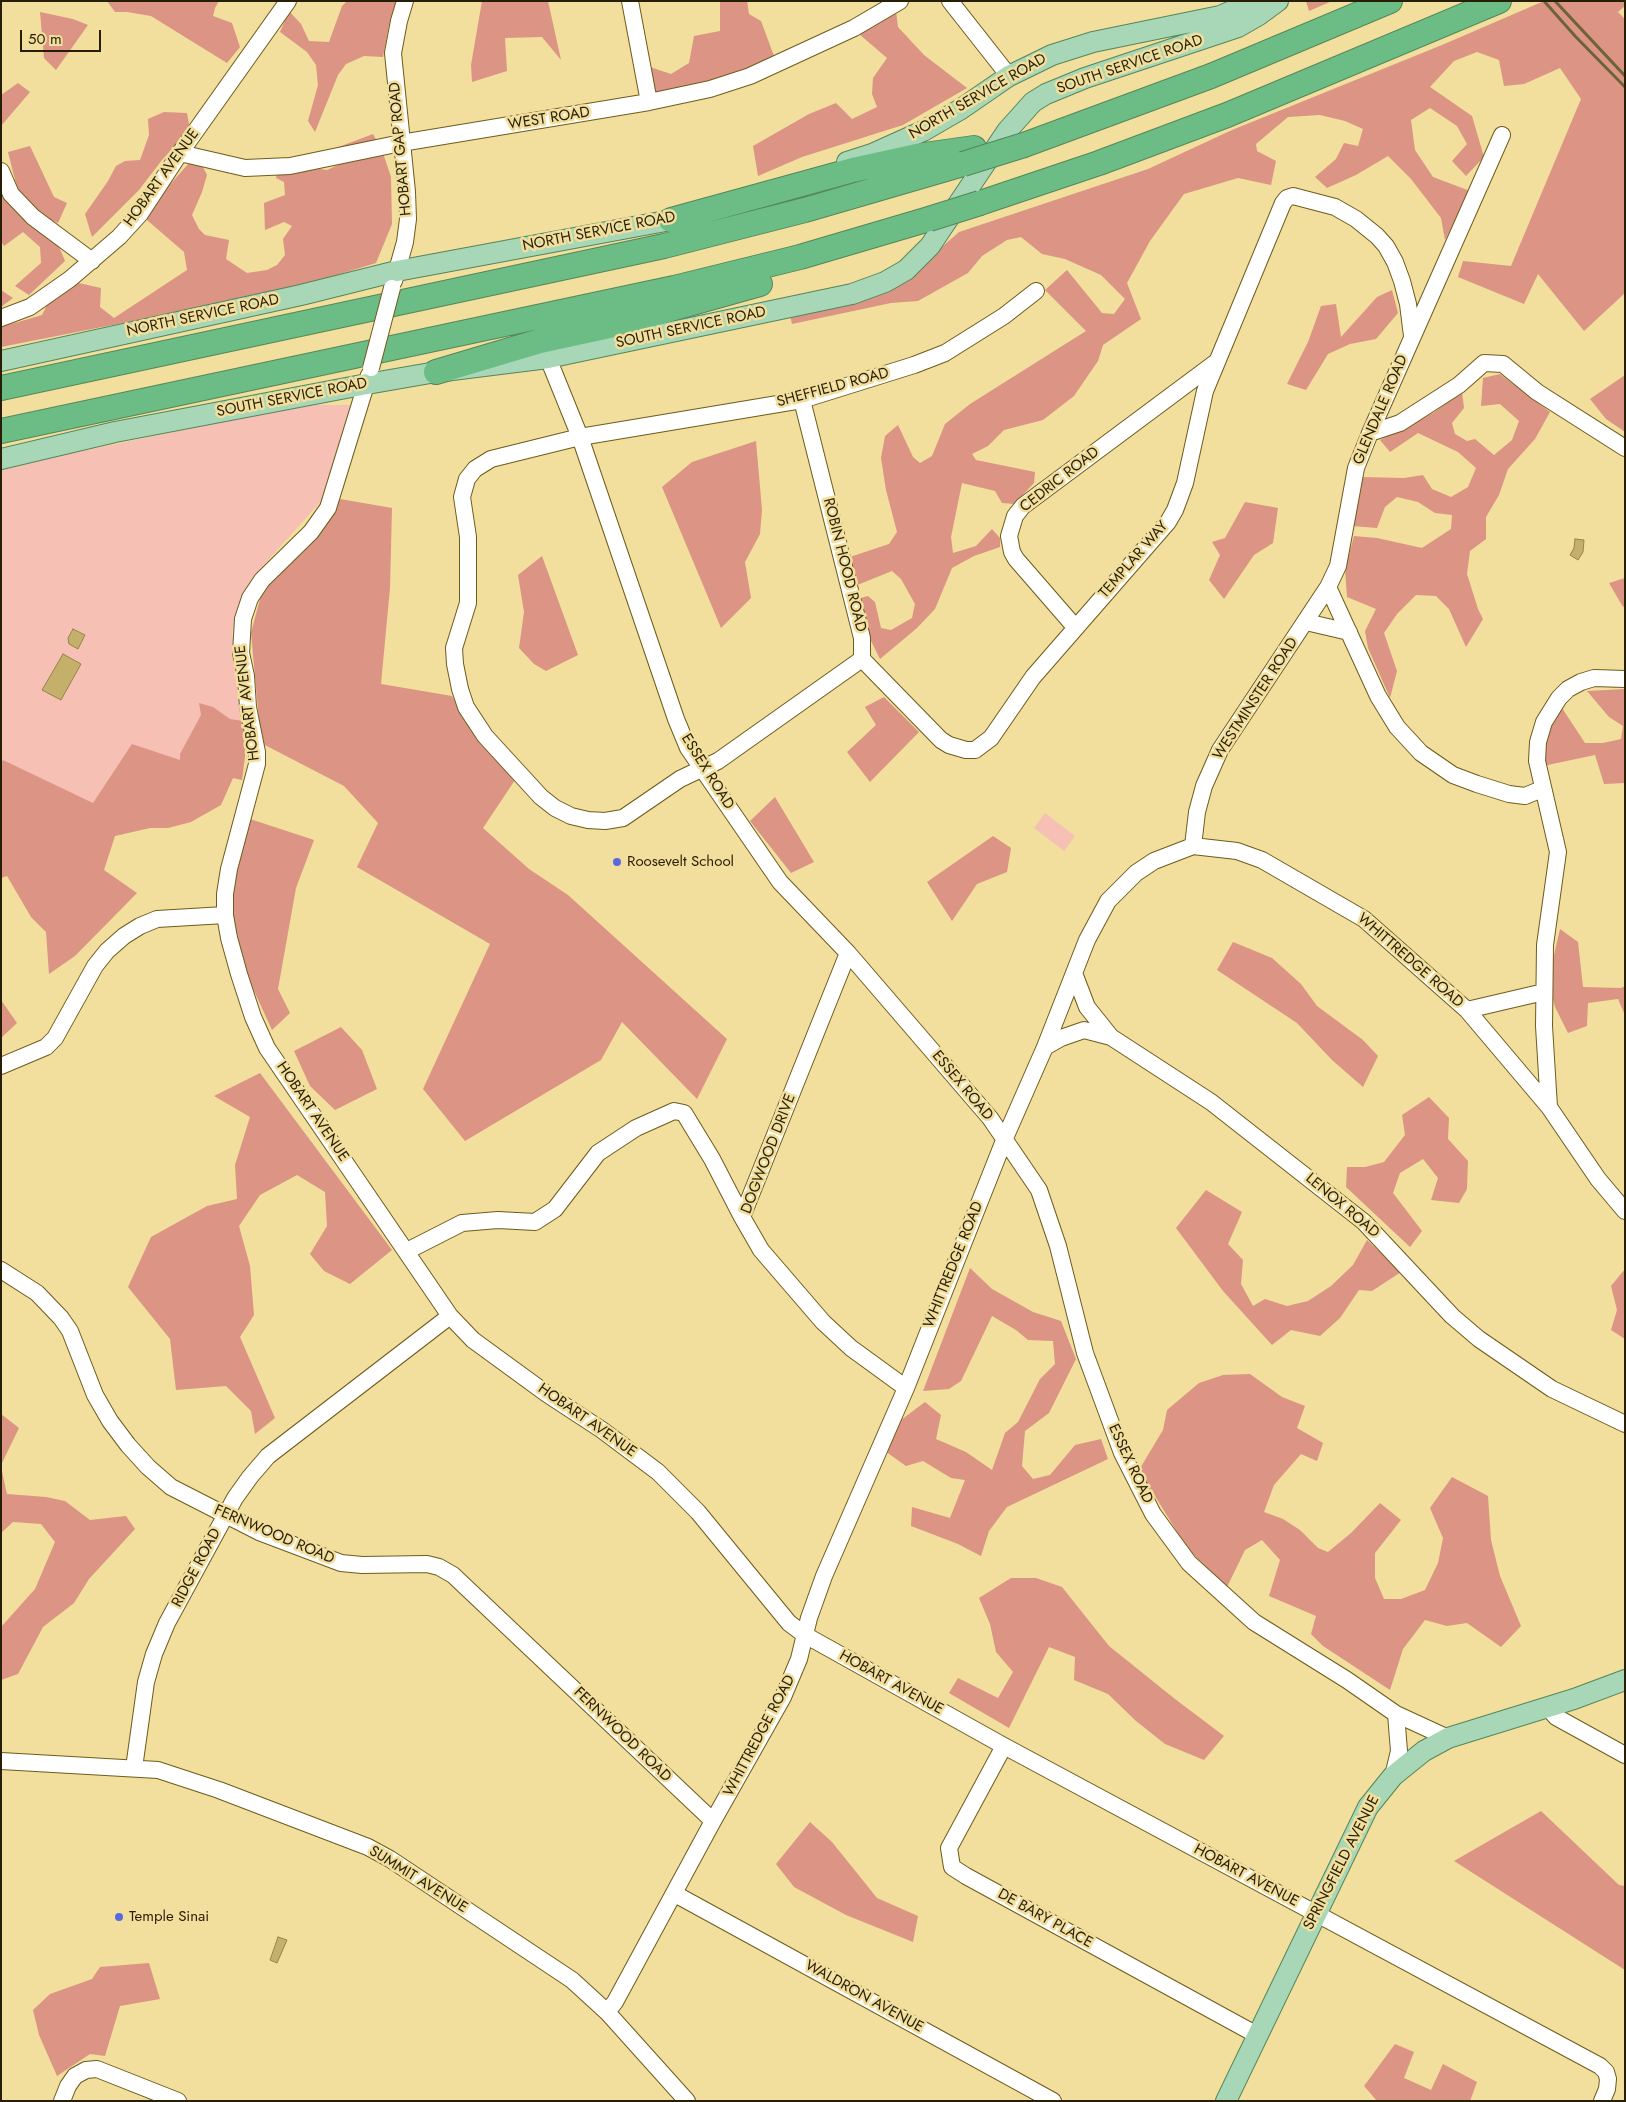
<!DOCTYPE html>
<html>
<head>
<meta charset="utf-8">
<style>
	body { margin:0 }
	#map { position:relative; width:1626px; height:2102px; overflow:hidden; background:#f2de9d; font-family:Jost,sans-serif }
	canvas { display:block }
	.frame { position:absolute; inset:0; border:2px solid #271f05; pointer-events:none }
	.scale { position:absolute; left:20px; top:30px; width:81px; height:22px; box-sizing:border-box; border:2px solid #271f05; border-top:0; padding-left:6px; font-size:15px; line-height:18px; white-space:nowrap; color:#271f05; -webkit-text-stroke:4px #f2de9d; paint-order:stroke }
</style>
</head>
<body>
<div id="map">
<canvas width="1626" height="2102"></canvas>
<div class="frame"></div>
<div class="scale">50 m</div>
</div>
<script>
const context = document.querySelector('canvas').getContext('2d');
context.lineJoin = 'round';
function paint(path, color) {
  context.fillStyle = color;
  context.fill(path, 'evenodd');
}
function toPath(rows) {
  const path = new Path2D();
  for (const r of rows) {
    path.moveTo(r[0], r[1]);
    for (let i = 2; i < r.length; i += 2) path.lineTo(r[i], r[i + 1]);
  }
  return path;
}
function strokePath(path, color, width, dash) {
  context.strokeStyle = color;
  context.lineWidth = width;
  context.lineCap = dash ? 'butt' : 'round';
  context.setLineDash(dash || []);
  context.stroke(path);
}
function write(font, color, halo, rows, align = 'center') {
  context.font = font + ' Jost,sans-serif';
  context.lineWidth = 5;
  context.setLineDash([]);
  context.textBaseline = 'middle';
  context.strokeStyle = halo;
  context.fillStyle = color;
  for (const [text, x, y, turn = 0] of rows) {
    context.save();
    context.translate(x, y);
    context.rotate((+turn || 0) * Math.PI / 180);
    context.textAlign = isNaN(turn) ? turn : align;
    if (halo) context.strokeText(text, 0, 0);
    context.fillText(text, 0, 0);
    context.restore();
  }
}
paint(toPath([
	[291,405,351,405,325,497,253,577,232,632,246,748,242,780,233,778,61,850,1,878,1,468,206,425],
	[1045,813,1075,836,1064,851,1034,828]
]), '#f7c0b4');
paint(toPath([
	[107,1,219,1,215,8,213,16,232,23,240,47,227,63,151,16,127,12,115,12],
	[347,1,397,1,389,25,383,57,364,56,346,64,338,75,315,132,308,121,318,85,316,65,307,52,280,32,289,11,301,24,309,41,329,42,342,6],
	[482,1,548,1,561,60,542,37,505,38,507,71,472,82,471,65],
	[720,1,747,1,749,14,761,21,774,56,736,77,675,92,652,92,647,66,671,74,689,63,694,36,720,31],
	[1306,1,1332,1,1309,11],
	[1544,1,1625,1,1625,6,1618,12,1625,19,1625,293,1584,331,1538,274,1524,304,1458,277,1463,261,1511,266,1581,99,1560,68,1524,84,1504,86,1499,60,1477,52,1454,61,1430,87,1472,116,1484,157,1466,176,1452,161,1467,144,1457,126,1430,108,1411,120,1415,150,1433,177,1470,191,1445,240,1441,218,1411,179,1388,156,1356,175,1327,188,1315,177,1336,159,1344,143,1358,146,1363,129,1345,121,1320,115,1288,117,1256,144,1257,151,1276,161,1271,185,1238,178,1184,194,1150,241,1127,283,1141,319,1103,345,1098,361,1074,396,1043,420,1004,430,988,446,972,454,976,460,1035,472,1034,483,1014,504,1002,503,995,491,962,483,951,537,953,553,976,546,992,529,1000,538,1000,547,974,556,952,568,935,609,917,628,880,659,868,635,857,599,868,596,875,602,881,628,891,630,912,618,915,604,901,579,892,571,855,586,847,558,889,544,897,532,886,490,881,458,885,436,898,425,913,457,920,463,932,456,945,424,970,404,1086,331,1045,290,1067,270,1102,313,1114,314,1125,299,1101,275,1065,259,1042,254,1021,237,1007,240,982,256,968,273,918,301,891,303,792,324,789,311,919,267,959,232,1148,169,1232,130,1442,45],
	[896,11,898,27,924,55,967,88,903,125,802,157,758,176,753,146,809,114,836,103,852,119,877,107,872,94,873,78,887,58,859,34],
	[40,12,73,19,88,25,56,70,44,58],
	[18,83,30,92,1,126,1,95],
	[164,112,187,113,190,130,162,160,139,190,92,237,85,214,108,181,116,166,125,161,140,160,149,135,148,119],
	[373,134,383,153,391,177,392,224,376,263,321,280,244,299,1,347,1,327,42,315,52,295,74,282,101,288,100,307,114,318,187,270,184,252,147,220,157,199,190,162,203,167,207,175,202,192,192,215,199,229,205,235,229,240,226,259,247,273,267,270,277,265,285,255,283,239,292,226,284,222,265,230,264,203,285,195,284,182,276,178,279,163,327,170,338,165,336,148],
	[30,146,54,197,67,203,58,223,40,215,18,192,8,152],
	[1,185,57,242,65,261,29,295,15,286,41,263,40,247,23,232,4,246,1,241],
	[1,290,13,298,1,307],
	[1392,290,1398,313,1376,339,1350,344,1328,354,1306,390,1287,384,1308,342,1321,306,1336,304,1341,337,1377,297],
	[1500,374,1550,412,1535,439,1508,469,1499,495,1486,517,1486,539,1470,551,1467,574,1478,609,1483,619,1466,647,1449,609,1436,596,1416,595,1397,614,1384,633,1397,671,1390,698,1368,648,1365,631,1376,609,1347,597,1345,569,1354,536,1377,538,1422,548,1451,529,1452,515,1435,513,1418,502,1397,497,1385,507,1377,528,1352,526,1361,477,1404,478,1423,475,1432,489,1451,497,1468,487,1476,468,1458,452,1418,433,1390,452,1380,440,1433,413,1462,392,1464,408,1452,423,1455,434,1467,441,1475,439,1494,455,1512,440,1519,421,1500,404,1481,406,1483,378],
	[1625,375,1625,432,1606,419,1590,399],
	[756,441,762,510,760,534,745,562,751,598,721,628,662,487,692,462],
	[340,499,392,508,390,588,381,684,452,696,471,728,515,780,483,828,529,869,568,895,727,1039,697,1099,622,1022,601,1060,465,1141,423,1089,490,944,357,867,378,823,344,786,261,743,251,633,261,595],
	[1245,502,1278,508,1273,543,1254,555,1224,599,1209,580,1220,555,1212,542,1225,538],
	[542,556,578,655,546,671,534,664,519,648,524,612,518,575],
	[1625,578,1625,605,1623,607,1609,583],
	[1625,689,1625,783,1604,784,1595,755,1543,766,1544,729,1560,705,1585,743,1603,743,1621,739,1623,726,1609,717,1587,691],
	[884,697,919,732,870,782,847,752,876,725,865,707],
	[199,703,213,707,230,719,243,721,246,748,242,780,233,778,221,805,191,822,168,828,150,828,115,836,104,870,137,893,75,956,49,974,46,932,31,917,7,876,1,878,1,764,3,760,93,803,132,744,180,760,180,754,201,715],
	[775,797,814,862,791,873,750,821],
	[247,818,314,840,296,888,278,989,290,1013,272,1030,250,982,235,938,232,885],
	[993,836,1011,848,1007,872,977,884,952,921,927,882],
	[1560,929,1578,942,1583,987,1621,988,1625,986,1625,1015,1618,999,1588,1003,1587,1026,1568,1033,1555,1007,1548,981],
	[1233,942,1272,958,1301,984,1317,1006,1363,1040,1378,1056,1363,1087,1332,1060,1297,1023,1217,970],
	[1,1000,17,1023,1,1038],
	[341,1027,362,1050,377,1089,335,1110,310,1086,294,1051],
	[260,1073,392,1250,350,1284,324,1271,310,1254,327,1226,325,1192,297,1175,260,1195,239,1226,250,1266,254,1315,240,1337,275,1418,255,1434,251,1411,226,1386,176,1390,170,1339,128,1287,151,1237,207,1206,237,1199,235,1165,250,1117,214,1096],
	[1429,1097,1449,1118,1448,1139,1468,1161,1467,1189,1459,1203,1431,1200,1438,1178,1423,1159,1400,1173,1393,1193,1422,1231,1410,1247,1346,1187,1347,1167,1365,1167,1384,1162,1405,1135,1402,1115],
	[1206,1190,1242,1212,1228,1244,1243,1260,1241,1284,1253,1306,1265,1299,1287,1306,1308,1301,1331,1286,1353,1265,1367,1240,1401,1272,1372,1291,1359,1290,1340,1318,1320,1336,1291,1330,1272,1345,1223,1291,1176,1228],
	[970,1268,992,1289,1033,1312,1061,1321,1076,1359,1049,1413,1025,1431,1022,1466,1033,1479,1050,1475,1075,1445,1101,1439,1108,1459,1007,1507,989,1531,981,1556,958,1544,911,1526,912,1507,950,1518,965,1480,951,1478,923,1461,906,1466,885,1451,901,1420,925,1402,941,1415,936,1439,966,1452,992,1470,1005,1433,1018,1422,1040,1379,1055,1364,1053,1341,1028,1340,1016,1330,992,1316,961,1381,949,1389,923,1391],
	[1625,1269,1625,1339,1611,1330,1617,1310,1611,1286],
	[1250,1374,1282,1397,1305,1406,1297,1428,1323,1443,1317,1461,1301,1454,1274,1485,1264,1512,1283,1519,1300,1530,1318,1548,1328,1552,1351,1533,1380,1503,1401,1520,1375,1553,1375,1578,1384,1599,1401,1599,1425,1590,1438,1563,1443,1538,1430,1508,1452,1477,1488,1496,1491,1540,1500,1576,1521,1626,1501,1647,1467,1623,1447,1626,1425,1620,1403,1649,1390,1690,1323,1646,1311,1634,1316,1616,1269,1596,1280,1560,1262,1540,1245,1550,1227,1587,1187,1548,1139,1470,1163,1430,1167,1410,1199,1383,1223,1375],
	[1,1414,19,1428,1,1465],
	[1,1467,7,1494,46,1497,65,1501,90,1520,126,1516,135,1529,89,1579,74,1603,43,1627,18,1674,1,1680,1,1627,35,1589,55,1542,41,1524,13,1522,1,1533],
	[1011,1578,1036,1578,1062,1587,1109,1646,1175,1699,1224,1736,1204,1760,1165,1744,1136,1721,1108,1694,1074,1680,1075,1657,1049,1647,1009,1728,949,1693,958,1678,998,1698,1013,1672,996,1652,990,1624,979,1598],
	[1541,1811,1619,1885,1625,1886,1625,1970,1454,1861],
	[810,1822,832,1842,877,1898,918,1916,913,1942,846,1915,794,1887,776,1864],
	[149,1963,160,1999,120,2006,105,2056,90,2054,57,2076,39,2035,33,2010,50,1994,92,1979,100,1967],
	[1395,2044,1414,2052,1404,2078,1431,2090,1443,2064,1477,2082,1470,2101,1377,2101,1364,2086]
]), '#dc9484');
const water = toPath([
	[1575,539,1584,540,1583,552,1578,560,1570,555,1574,548,1575,539],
	[73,629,85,635,78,649,69,644,68,638,73,629],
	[63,654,81,664,61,700,42,690,63,654],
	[278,1937,287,1940,277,1963,270,1960,278,1937]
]);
paint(water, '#c4af6b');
strokePath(water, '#95844c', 1);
const minor = toPath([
	[630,1,649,102],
	[950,1,1009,76],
	[1502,135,1370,433,1356,468,1338,566,1328,587,1378,696,1397,727,1421,753,1453,775,1477,784,1509,794,1525,796,1542,789],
	[180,153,245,168,290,166,401,143,649,102,710,89,750,76,854,28,900,1],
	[1,171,11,194,33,217,92,261],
	[394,281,405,242,408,219,407,192,393,53,399,21,405,1],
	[1,318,30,307,70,279,119,237,140,214,180,153,288,1],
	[548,358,580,437,676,719,688,748,780,882,848,953,990,1118,1039,1190,1058,1246,1085,1353,1122,1453,1153,1514,1189,1563,1254,1622,1347,1680,1396,1714,1448,1738],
	[369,375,328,508,311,532,262,580,250,598,243,619,241,653,246,676,248,707,257,752,257,764,229,869,225,894,225,915,229,938,239,974,253,1017,267,1048,450,1316,473,1340,547,1394,602,1430,658,1472,698,1512,789,1623,805,1635,1004,1746,1600,2066,1606,2072,1608,2079,1607,2089,1602,2101],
	[802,400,862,638,862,659,718,761,680,779,623,818,605,821,588,820,571,816,555,808,541,797,485,736,466,707,460,689,455,664,454,648,468,603,468,537,462,497,467,479,475,469,491,459,580,437,802,400,914,365,945,353,1004,316,1036,291],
	[1370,433,1400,423,1459,385,1484,363,1503,364,1537,392,1625,448],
	[1306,622,1349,632],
	[1075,627,1016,559,1012,552,1009,536,1015,516,1023,506,1215,363],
	[862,659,941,740,949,745,966,750,975,750,991,738,1033,677,1168,522,1175,510,1185,483,1205,391,1283,203,1287,198,1293,196,1335,207,1356,219,1377,236,1386,246,1395,262,1402,281,1408,304,1412,336],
	[1193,846,1197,812,1204,786,1220,750,1328,587],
	[848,953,742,1217,761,1250,823,1322,851,1348,906,1388],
	[1074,973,1087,1007,1111,1037,1211,1102,1364,1222,1452,1316,1479,1339,1552,1389,1625,1424],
	[1467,1010,1544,992],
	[1045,1047,1061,1038,1084,1030,1111,1037],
	[1,1066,46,1047,55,1038,95,966,107,951,124,936,140,926,157,919,225,915],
	[1549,1107,1544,1026,1545,945,1558,852,1537,761,1538,742,1544,722,1559,698,1568,689,1581,682,1594,678,1625,679],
	[407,1251,462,1223,498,1220,535,1222,555,1209,598,1153,636,1128,674,1111,684,1113,712,1159,742,1217],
	[1,1270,37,1293,61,1318,70,1331,95,1395,110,1421,128,1445,148,1467,171,1487,259,1532,341,1563,362,1565,427,1564,439,1567,453,1575,713,1821],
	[1547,1707,1556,1717,1625,1755],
	[1004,1746,949,1848,952,1867,966,1876,1257,2035],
	[1,1761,158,1770,219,1790,368,1847,390,1859,572,1980,607,2012,687,2101],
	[134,1768,146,1682,154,1654,167,1623,235,1498,250,1477,268,1456,450,1316],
	[1393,1776,1399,1751,1396,1714],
	[675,1894,1053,2101],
	[607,2012,615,2002,713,1821,783,1697,799,1659,809,1618,824,1576,906,1388,1005,1138,1045,1047,1087,940,1108,901,1136,873,1154,861,1193,846,1237,851,1262,860,1364,919,1467,1010,1549,1107,1598,1179,1625,1211],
	[62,2101,68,2086,75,2076,86,2070,97,2069,178,2101]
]);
const major = toPath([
	[847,162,872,154,923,131,961,109,1009,76,1052,55,1093,42,1220,16,1255,1],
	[1,361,301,295,397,271,671,220,684,215],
	[1,459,115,432,367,384,436,372,548,358,852,294,885,282,906,270,930,246,1007,131,1033,102,1046,94,1085,78,1238,27,1259,15,1278,1],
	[1226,2101,1368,1807,1393,1776,1424,1751,1448,1738,1574,1699,1625,1680]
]);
const highway = toPath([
	[1024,145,1211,76,1390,1],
	[980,203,1099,163,1227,115,1499,1],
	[671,220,853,170,917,156,974,148],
	[436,372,540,341,614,325,760,284],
	[1,388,664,246,805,210,963,164],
	[1,431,674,288,800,257,929,219]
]);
strokePath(minor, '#6e5c1b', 18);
strokePath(major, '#548658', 22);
strokePath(highway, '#548658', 26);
strokePath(minor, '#fff', 16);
strokePath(major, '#a7d7b6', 20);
strokePath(highway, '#6cbd85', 24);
strokePath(toPath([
	[1544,1,1575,36,1625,87],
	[1555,1,1625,76]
]), '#6e623a', 3);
const minorBridge = toPath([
	[371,368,392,288]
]);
const highwayBridge = toPath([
	[963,164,1024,145],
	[929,219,980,203]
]);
strokePath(minorBridge, '#6e5c1b', 18, []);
strokePath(highwayBridge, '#548658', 26, []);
strokePath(minorBridge, '#fff', 16);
strokePath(highwayBridge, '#6cbd85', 24);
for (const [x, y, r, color] of [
	[617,862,5,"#5769e0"],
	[119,1917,5,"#5769e0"]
]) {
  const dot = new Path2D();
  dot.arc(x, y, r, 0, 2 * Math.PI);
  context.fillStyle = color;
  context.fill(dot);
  strokePath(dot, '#f2de9d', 2);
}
write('15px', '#271f05', '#f2de9d', [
	["SOUTH SERVICE ROAD",1130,65,-19],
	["NORTH SERVICE ROAD",978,97,-30],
	["WEST ROAD",549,119,-9],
	["HOBART GAP ROAD",401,149,-95],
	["HOBART AVENUE",162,178,-54],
	["NORTH SERVICE ROAD",599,232,-11],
	["NORTH SERVICE ROAD",203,316,-12],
	["SOUTH SERVICE ROAD",691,328,-12],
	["SHEFFIELD ROAD",833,388,-15],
	["SOUTH SERVICE ROAD",292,398,-11],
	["GLENDALE ROAD",1381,410,-67],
	["CEDRIC ROAD",1060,480,-38],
	["TEMPLAR WAY",1134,560,-49],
	["ROBIN HOOD ROAD",844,565,76],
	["WESTMINSTER ROAD",1256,699,-57],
	["HOBART AVENUE",248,703,-97],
	["ESSEX ROAD",707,772,58],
	["WHITTREDGE ROAD",1410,961,41],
	["ESSEX ROAD",962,1086,50],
	["HOBART AVENUE",312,1112,56],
	["DOGWOOD DRIVE",769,1154,-69],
	["LENOX ROAD",1342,1206,40],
	["WHITTREDGE ROAD",954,1265,-68],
	["HOBART AVENUE",587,1421,35],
	["ESSEX ROAD",1130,1464,65],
	["FERNWOOD ROAD",274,1535,23],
	["RIDGE ROAD",197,1568,-62],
	["HOBART AVENUE",891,1683,29],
	["FERNWOOD ROAD",622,1735,44],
	["WHITTREDGE ROAD",760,1736,-62],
	["SPRINGFIELD AVENUE",1342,1863,-63],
	["HOBART AVENUE",1246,1876,28],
	["SUMMIT AVENUE",418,1880,32],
	["DE BARY PLACE",1045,1919,29],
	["WALDRON AVENUE",864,1997,29]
]);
write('15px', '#271f05', '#f2de9d', [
	["Roosevelt School",627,862],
	["Temple Sinai",129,1917]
], 'left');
</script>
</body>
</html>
